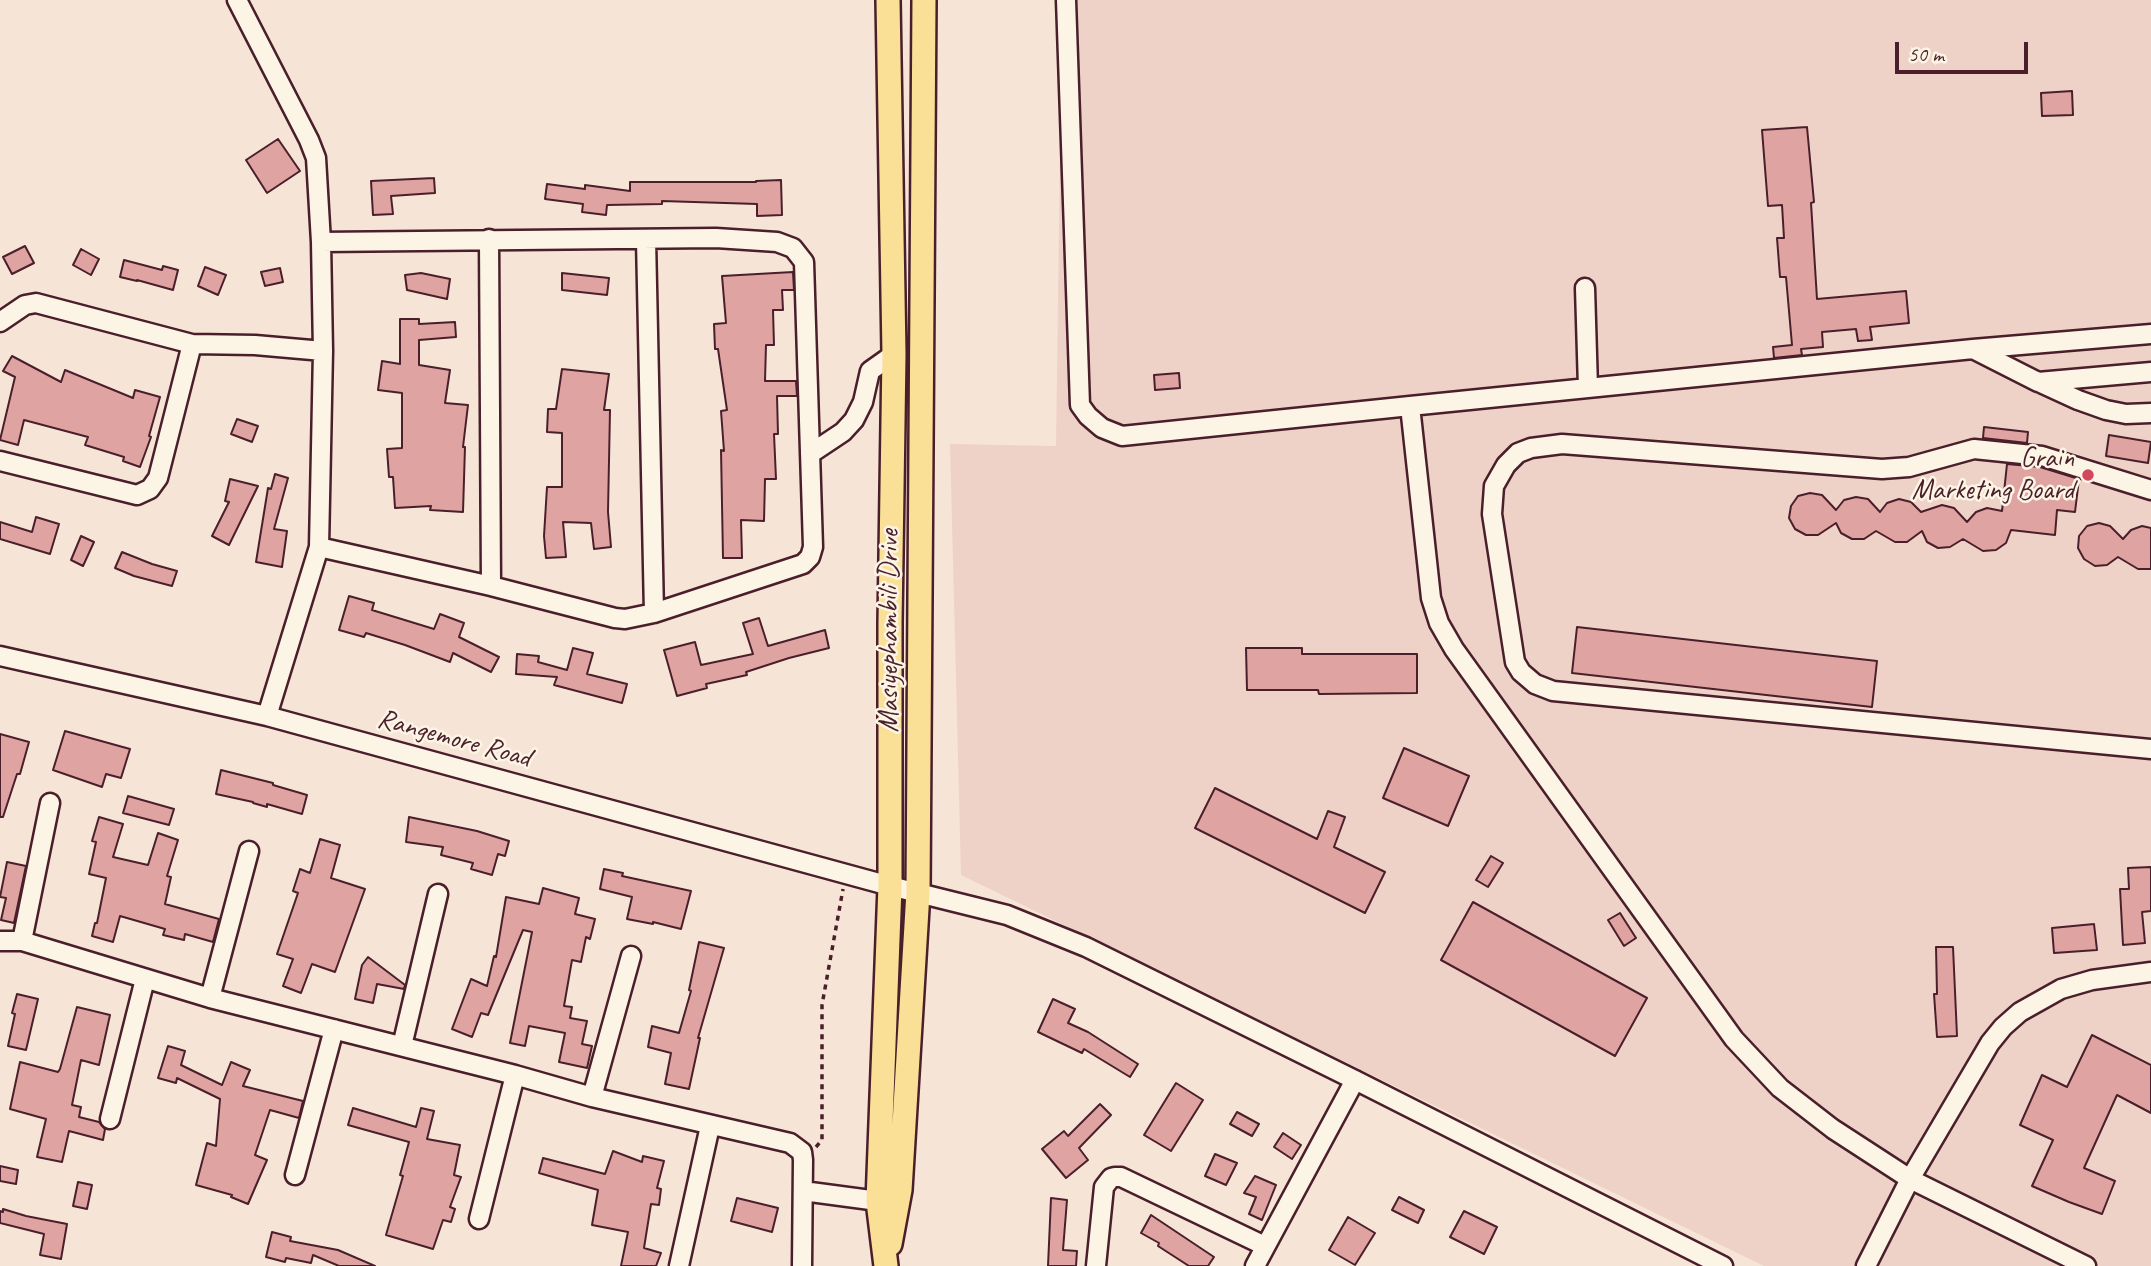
<!DOCTYPE html>
<html>
<head>
<meta charset="utf-8">
<style>
	body { margin:0 }
	#map { position:relative; width:2151px; height:1266px; overflow:hidden; background:#f6e5d7; font-family:Caveat,sans-serif }
	canvas { display:block }
	.scale { position:absolute; left:1895px; top:42px; width:133px; height:32px; box-sizing:border-box; border:4px solid #4a1f2b; border-top:0; padding-left:9px; font-size:21px; line-height:24px; white-space:nowrap; color:#4a1f2b; -webkit-text-stroke:5px #fcf5e5; paint-order:stroke }
</style>
</head>
<body>
<div id="map">
<canvas width="2151" height="1266"></canvas>
<div class="scale">50 m</div>
</div>
<script>
const context = document.querySelector('canvas').getContext('2d');
context.lineJoin = 'round';
function paint(path, color) {
  context.fillStyle = color;
  context.fill(path, 'evenodd');
}
function toPath(rows) {
  const path = new Path2D();
  for (const r of rows) {
    path.moveTo(r[0], r[1]);
    for (let i = 2; i < r.length; i += 2) path.lineTo(r[i], r[i + 1]);
  }
  return path;
}
function strokePath(path, color, width, dash) {
  context.strokeStyle = color;
  context.lineWidth = width;
  context.lineCap = dash ? 'butt' : 'round';
  context.setLineDash(dash || []);
  context.stroke(path);
}
function write(font, color, halo, rows, align = 'center') {
  context.font = font + ' Caveat,sans-serif';
  context.lineWidth = 5;
  context.setLineDash([]);
  context.textBaseline = 'middle';
  context.strokeStyle = halo;
  context.fillStyle = color;
  for (const [text, x, y, turn = 0] of rows) {
    context.save();
    context.translate(x, y);
    context.rotate((+turn || 0) * Math.PI / 180);
    context.textAlign = isNaN(turn) ? turn : align;
    if (halo) context.strokeText(text, 0, 0);
    context.fillText(text, 0, 0);
    context.restore();
  }
}
paint(toPath([
	[1062,0,2151,0,2151,1266,1764,1266,961,875,950,444,1056,446]
]), '#efd2c7');
const building = toPath([
	[2072,91,2073,115,2042,116,2041,93,2072,91],
	[1807,127,1814,202,1811,203,1817,299,1906,291,1909,323,1870,327,1872,340,1858,341,1856,329,1822,332,1823,347,1801,349,1802,355,1774,358,1773,347,1792,345,1786,277,1780,277,1777,238,1784,238,1782,205,1768,206,1762,130,1807,127],
	[278,139,300,171,267,193,246,160,278,139],
	[434,178,435,193,391,196,393,214,373,215,371,181,434,178],
	[781,180,782,215,757,216,757,204,662,201,662,204,607,205,606,215,582,212,583,204,545,199,547,184,585,189,585,185,630,191,630,182,756,182,756,181,781,180],
	[25,246,34,263,12,274,3,257,25,246],
	[81,249,99,259,91,275,73,265,81,249],
	[124,260,162,270,163,266,178,270,173,290,137,280,137,281,120,277,124,260],
	[205,267,226,275,218,295,198,286,205,267],
	[280,268,283,282,265,286,261,272,280,268],
	[793,272,794,290,782,290,783,310,773,310,774,345,766,345,765,381,796,381,797,396,777,396,778,434,774,434,776,479,765,479,764,521,741,520,742,558,723,558,721,450,724,451,721,411,727,410,718,349,715,349,714,324,726,323,722,276,793,272],
	[421,273,450,279,447,299,407,290,405,275,421,273],
	[562,273,609,278,607,295,562,290,562,273],
	[400,319,419,319,419,324,455,322,456,337,419,340,419,365,450,370,445,403,468,405,463,447,465,447,463,512,430,510,431,506,395,508,393,477,389,477,387,449,402,448,402,393,378,390,382,361,400,364,400,319],
	[12,356,61,382,65,370,133,398,135,390,160,397,149,436,151,437,140,467,123,461,124,457,85,445,88,437,24,420,18,445,0,440,15,377,3,371,12,356],
	[562,369,609,374,604,410,610,410,608,512,611,547,594,549,591,523,563,522,566,557,546,558,544,536,547,487,562,487,562,433,547,432,548,409,556,409,562,369],
	[1179,373,1180,388,1155,390,1154,375,1179,373],
	[237,419,258,426,252,442,231,434,237,419],
	[1984,427,2028,432,2027,443,1983,438,1984,427],
	[2109,435,2151,442,2148,463,2106,456,2109,435],
	[2007,464,2040,467,2079,479,2075,512,2057,510,2055,535,2011,530,2006,543,1996,550,1983,551,1963,539,1950,547,1938,548,1927,542,1922,531,1907,542,1895,542,1876,531,1864,539,1852,539,1841,533,1836,523,1818,535,1806,535,1795,529,1789,518,1791,506,1798,496,1810,493,1822,495,1836,510,1844,500,1856,497,1868,499,1880,512,1887,503,1899,499,1911,502,1921,512,1942,505,1954,508,1967,522,1976,512,1987,508,2002,511,2007,464],
	[275,474,288,478,274,529,287,531,282,567,256,562,268,488,271,489,275,474],
	[230,479,258,486,229,545,212,536,229,502,225,501,230,479],
	[36,517,59,524,50,554,0,539,0,522,32,532,36,517],
	[2099,523,2110,526,2123,539,2131,530,2142,526,2151,528,2151,569,2138,569,2118,557,2107,565,2095,566,2084,559,2078,548,2079,536,2087,526,2099,523],
	[81,536,94,542,83,566,71,560,81,536],
	[122,552,152,564,177,571,172,586,134,576,115,568,122,552],
	[349,596,374,603,372,610,434,629,440,614,464,623,459,637,499,657,491,672,453,653,450,662,405,645,366,633,364,637,339,630,349,596],
	[759,618,768,646,825,630,829,648,789,658,746,672,747,675,706,684,707,688,677,696,664,650,695,642,701,665,753,654,743,623,759,618],
	[1577,627,1877,661,1872,707,1572,673,1577,627],
	[573,648,593,653,587,674,627,684,622,703,554,685,557,677,516,674,517,654,539,656,538,662,567,670,573,648],
	[1246,648,1302,648,1302,654,1417,654,1417,693,1319,694,1318,690,1247,690,1246,648],
	[65,731,130,749,121,778,106,774,102,787,53,770,65,731],
	[0,734,29,742,20,774,17,774,3,817,0,817,0,734],
	[1404,748,1469,776,1448,826,1383,798,1404,748],
	[221,770,273,783,273,785,307,795,302,814,267,804,267,807,253,803,253,802,216,794,221,770],
	[1215,788,1317,839,1328,811,1345,817,1334,847,1385,872,1365,913,1195,828,1215,788],
	[128,796,174,809,169,825,123,813,128,796],
	[99,817,123,824,113,857,148,865,158,833,178,840,167,876,171,877,165,904,219,919,213,942,185,934,184,940,163,935,165,929,120,916,113,942,92,936,95,923,97,923,106,878,89,874,96,842,92,841,99,817],
	[409,817,477,831,509,841,505,856,498,854,492,875,471,869,473,863,441,855,443,847,406,842,409,817],
	[320,839,340,845,331,878,365,889,335,972,312,964,301,993,283,986,293,959,277,954,298,893,293,891,300,869,310,873,320,839],
	[1491,856,1503,863,1488,887,1476,880,1491,856],
	[7,862,26,866,14,923,1,920,6,898,0,897,7,862],
	[2151,867,2151,911,2142,912,2145,943,2123,945,2120,889,2129,889,2128,868,2151,867],
	[604,869,623,873,622,876,691,891,681,929,653,922,653,924,627,919,632,897,600,889,604,869],
	[543,888,579,898,575,914,595,919,590,939,586,937,581,962,572,960,564,1006,572,1007,570,1018,587,1021,582,1044,592,1046,587,1068,559,1062,565,1033,529,1026,525,1046,510,1043,532,932,523,930,488,1015,481,1013,472,1037,452,1029,471,979,487,986,494,956,496,957,506,897,539,904,543,888],
	[1473,902,1647,998,1615,1056,1441,960,1473,902],
	[1620,913,1636,938,1624,946,1608,920,1620,913],
	[2094,924,2097,950,2054,953,2052,928,2094,924],
	[699,942,724,948,698,1038,700,1038,689,1089,665,1084,671,1053,648,1047,652,1026,679,1033,691,991,689,990,699,942],
	[1936,947,1953,947,1957,1036,1937,1037,1934,994,1937,994,1936,947],
	[368,957,405,985,404,989,377,984,373,1003,355,999,362,965,368,957],
	[17,994,38,999,26,1050,8,1046,15,1014,12,1013,17,994],
	[1053,999,1075,1009,1068,1023,1088,1032,1138,1064,1130,1077,1084,1049,1082,1053,1038,1032,1053,999],
	[77,1007,110,1015,99,1065,81,1060,72,1105,81,1107,79,1117,99,1122,105,1129,103,1140,69,1131,62,1162,37,1157,46,1119,10,1109,20,1062,58,1072,60,1069,77,1007],
	[2092,1035,2151,1065,2151,1113,2117,1095,2084,1168,2115,1181,2102,1214,2069,1202,2032,1186,2053,1140,2020,1125,2042,1075,2067,1087,2092,1035],
	[168,1046,185,1051,181,1065,222,1085,231,1062,250,1070,243,1086,303,1101,299,1118,270,1110,255,1155,267,1160,248,1204,231,1197,232,1195,196,1185,207,1143,216,1146,220,1099,177,1078,176,1083,158,1078,168,1046],
	[1176,1083,1203,1100,1171,1151,1144,1135,1176,1083],
	[1100,1104,1111,1115,1079,1148,1088,1160,1066,1178,1042,1149,1064,1131,1068,1136,1100,1104],
	[353,1108,416,1127,421,1108,434,1111,427,1139,460,1145,454,1175,461,1177,450,1207,455,1209,451,1222,443,1220,433,1249,386,1235,403,1176,400,1175,409,1142,348,1125,353,1108],
	[1237,1112,1259,1124,1252,1136,1230,1124,1237,1112],
	[1283,1133,1301,1145,1292,1159,1274,1147,1283,1133],
	[613,1151,642,1162,643,1156,664,1161,657,1188,661,1189,659,1205,651,1204,644,1248,661,1253,656,1266,621,1266,628,1232,592,1225,598,1190,539,1173,543,1158,605,1174,613,1151],
	[1215,1154,1237,1163,1226,1185,1205,1176,1215,1154],
	[0,1166,18,1170,16,1184,0,1181,0,1166],
	[1255,1176,1276,1185,1262,1220,1249,1214,1256,1197,1244,1193,1255,1176],
	[78,1182,92,1185,87,1209,73,1206,78,1182],
	[1399,1197,1424,1210,1418,1223,1392,1210,1399,1197],
	[737,1198,778,1208,772,1232,731,1221,737,1198],
	[1051,1198,1067,1200,1063,1250,1077,1251,1076,1266,1048,1266,1051,1198],
	[3,1209,26,1216,67,1224,61,1259,40,1255,44,1234,0,1223,0,1211,3,1212,3,1209],
	[1464,1211,1497,1227,1484,1254,1450,1237,1464,1211],
	[1151,1215,1214,1257,1208,1266,1189,1266,1158,1246,1159,1243,1141,1233,1151,1215],
	[1348,1217,1375,1233,1355,1265,1329,1250,1348,1217],
	[272,1232,291,1237,290,1241,338,1250,375,1266,339,1266,313,1255,311,1263,286,1258,285,1262,266,1257,272,1232]
]);
paint(building, '#dfa4a1');
strokePath(building, '#4a1f2b', 2);
const minor = toPath([
	[237,0,309,140,316,158,321,242,323,351,319,547,267,716],
	[1066,0,1080,405,1088,416,1102,428,1122,436,1410,406,1431,598,1439,623,1454,649,1734,1039,1780,1088,1833,1129,1910,1179,2086,1266],
	[489,239,491,586],
	[646,239,654,613],
	[1585,288,1588,388],
	[0,322,25,305,36,303,192,344,255,345,323,351],
	[1973,349,2038,382,2151,372],
	[2041,383,2078,400,2106,410,2126,414,2151,413],
	[1410,406,1973,349,2151,334],
	[810,454,843,432,854,420,863,402,870,371,894,354],
	[0,461,137,495,150,489,158,478,192,344],
	[2151,490,2042,456,1974,449,1909,467,1882,469,1562,444,1531,448,1518,453,1506,465,1494,486,1492,514,1515,662,1521,672,1535,684,1553,691,2151,749],
	[319,547,491,586,615,618,625,619,654,613,803,564,810,557,813,547,804,262,793,248,777,242,716,238,321,242],
	[0,656,267,716,890,886,1007,915,1086,947,1355,1080,1723,1266],
	[0,941,22,941,210,998,515,1075,592,1097,790,1143,802,1152,803,1160,802,1266],
	[22,941,50,803],
	[210,998,249,851],
	[402,1046,438,894],
	[592,1097,631,956],
	[110,1119,145,979],
	[295,1175,334,1029],
	[803,1191,878,1201],
	[479,1219,515,1075],
	[679,1266,710,1126],
	[1096,1266,1104,1187,1111,1178,1115,1177,1121,1177,1265,1246],
	[1255,1266,1355,1080],
	[1866,1266,1910,1179,1990,1043,2003,1027,2020,1012,2061,989,2092,980,2151,972]
]);
const major = toPath([
	[890,1244,900,1190,918,892,924,0],
	[886,1266,878,1201,890,886,890,623,894,354,888,0]
]);
strokePath(minor, '#4a1f2b', 23);
strokePath(major, '#4a1f2b', 28);
strokePath(toPath([
	[816,1147,822,1140,822,1005,843,889]
]), '#4a1f2b', 3.5, [5, 5]);
strokePath(minor, '#fcf5e5', 18);
strokePath(major, '#f9e096', 23);
for (const [x, y, r, color] of [
	[2088,475,7,"#d1495b"]
]) {
  const dot = new Path2D();
  dot.arc(x, y, r, 0, 2 * Math.PI);
  context.fillStyle = color;
  context.fill(dot);
  strokePath(dot, '#fcf5e5', 2.5);
}
write('28px', '#4a1f2b', '#fcf5e5', [
	["Grain",2074,459],
	["Marketing Board",2074,491]
], 'right');
write('28px', '#4a1f2b', '#fcf5e5', [
	["Masiyephambili Drive",890,631,-90],
	["Rangemore Road",454,739,15]
]);
</script>
</body>
</html>
